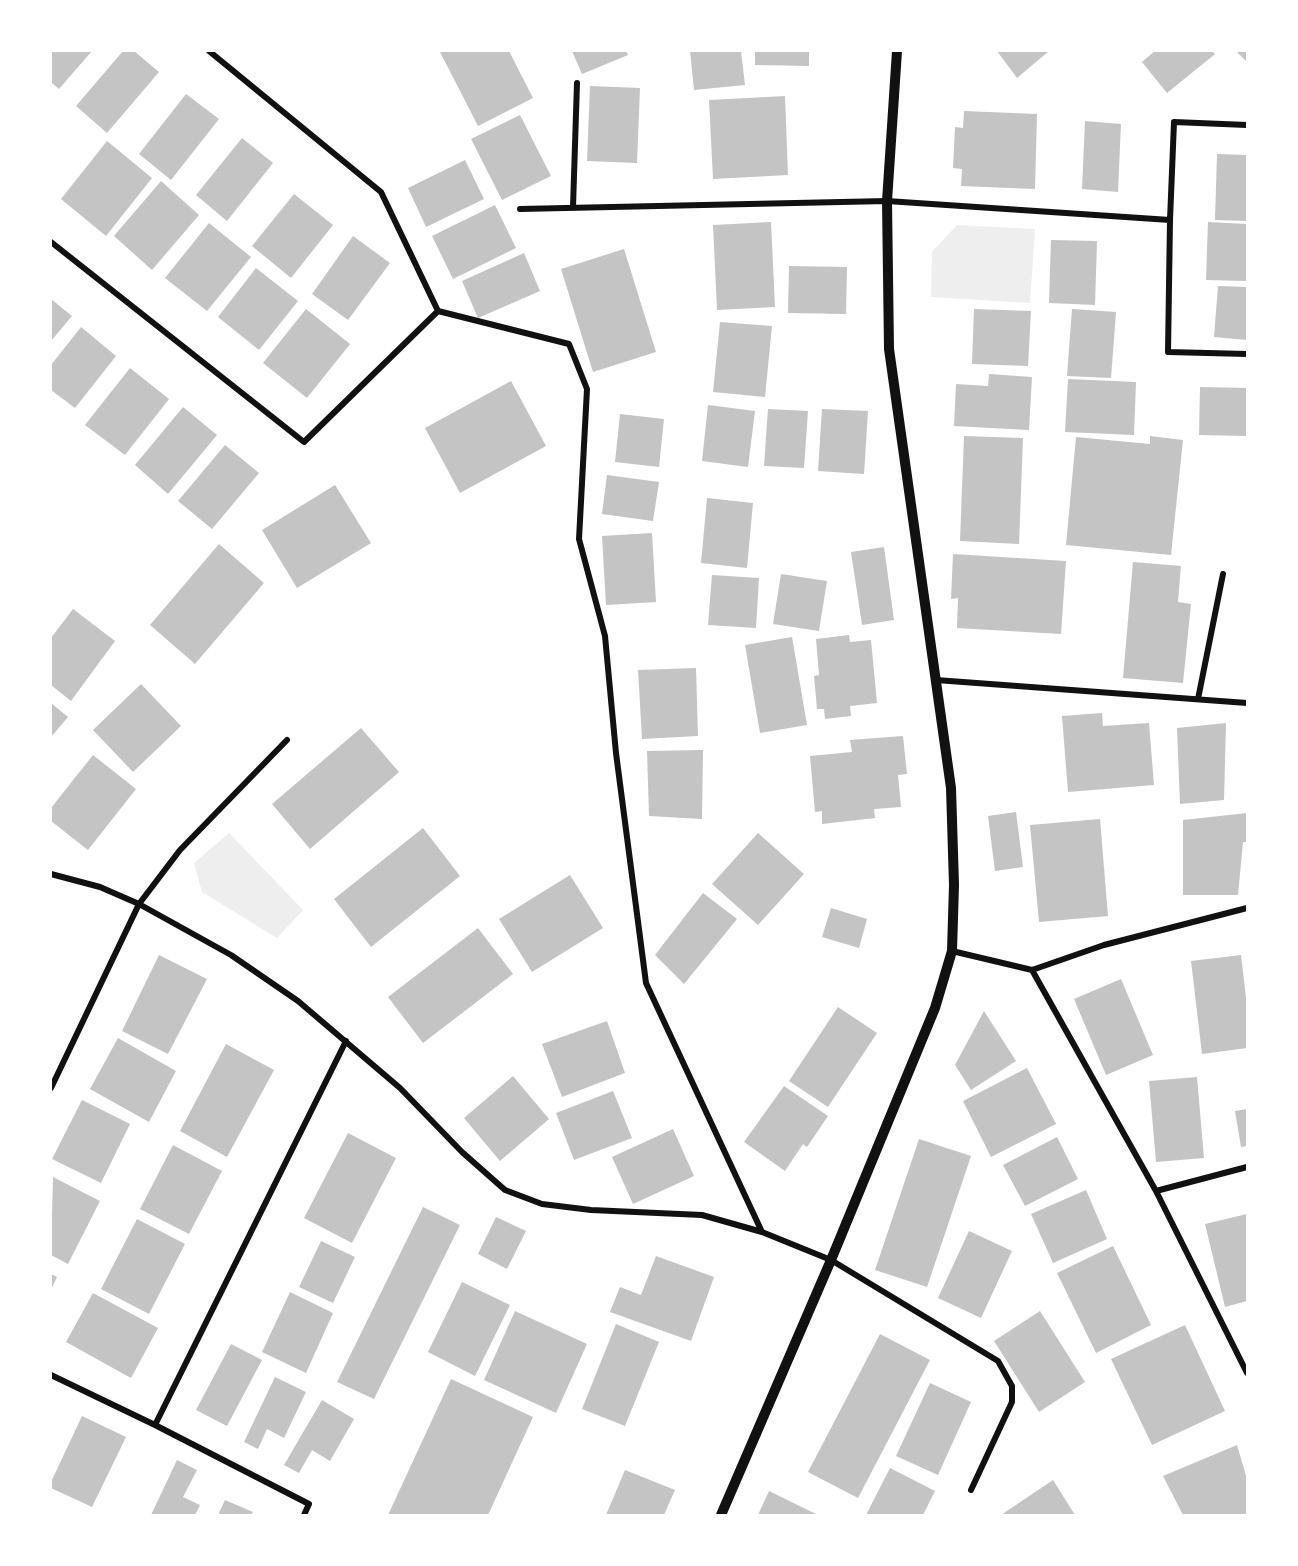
<!DOCTYPE html>
<html>
<head>
<meta charset="utf-8">
<style>
	body { margin:0 }
	#map { position:relative; width:1298px; height:1566px; overflow:hidden; background:#fff; font-family:"Space Grotesk",sans-serif }
	canvas { display:block }
	.frame { position:absolute; inset:0; border:52px solid #fff; pointer-events:none }
</style>
</head>
<body>
<div id="map">
<canvas width="1298" height="1566"></canvas>
<div class="frame"></div>
</div>
<script>
const context = document.querySelector('canvas').getContext('2d');
context.lineJoin = 'round';
function paint(path, color) {
  context.fillStyle = color;
  context.fill(path, 'evenodd');
}
function toPath(rows) {
  const path = new Path2D();
  for (const r of rows) {
    path.moveTo(r[0], r[1]);
    for (let i = 2; i < r.length; i += 2) path.lineTo(r[i], r[i + 1]);
  }
  return path;
}
function strokePath(path, color, width, dash) {
  context.strokeStyle = color;
  context.lineWidth = width;
  context.lineCap = dash ? 'butt' : 'round';
  context.setLineDash(dash || []);
  context.stroke(path);
}
paint(toPath([
	[957,225,1035,229,1030,303,931,297,932,252],
	[229,833,303,910,277,938,202,892,194,863]
]), '#eee');
paint(toPath([
	[51,51,92,51,59,89,51,82],
	[123,51,134,51,159,72,107,133,76,106],
	[509,51,533,98,478,126,440,52],
	[572,51,626,51,628,55,582,74],
	[690,51,741,51,745,85,694,90],
	[755,51,809,51,809,66,755,65],
	[997,51,1049,51,1017,78],
	[1155,51,1212,51,1215,54,1167,93,1142,62],
	[1236,51,1247,51,1247,62],
	[590,86,640,88,637,163,587,161],
	[186,94,219,119,171,180,139,154],
	[785,96,788,175,713,179,709,100],
	[964,111,1037,114,1035,189,961,186,962,169,953,168,955,127,963,128],
	[520,115,551,176,502,200,471,139],
	[1085,121,1121,124,1118,192,1082,189],
	[242,138,273,163,227,221,196,195],
	[107,141,152,178,106,236,61,199],
	[1217,154,1247,155,1247,221,1215,220],
	[465,160,484,199,426,227,408,188],
	[161,181,199,215,152,270,114,236],
	[294,194,333,225,291,278,252,246],
	[495,205,516,248,453,279,432,236],
	[771,222,775,307,717,310,713,225],
	[1208,222,1247,224,1247,281,1206,280],
	[209,223,251,257,207,311,165,278],
	[353,236,390,263,348,320,312,294],
	[1051,240,1097,241,1095,305,1049,303],
	[624,249,656,352,593,372,561,269],
	[524,253,540,291,478,318,462,281],
	[789,266,847,267,846,314,788,313],
	[256,268,298,301,259,350,218,317],
	[1218,286,1247,287,1247,340,1214,337],
	[51,299,72,316,51,341],
	[306,309,350,344,307,398,263,363],
	[974,309,1031,311,1028,366,972,364],
	[1072,309,1116,312,1111,378,1067,376],
	[720,322,772,326,765,397,713,392],
	[81,327,116,356,75,408,51,390,51,365],
	[130,368,169,399,125,455,85,425],
	[989,374,1032,377,1029,430,954,426,956,384,988,386],
	[1068,379,1136,382,1134,435,1065,432],
	[511,381,546,446,460,493,425,428],
	[1200,387,1247,388,1247,436,1199,435],
	[708,405,755,411,748,467,702,461],
	[183,407,217,435,168,494,135,465],
	[768,409,808,411,804,468,764,466],
	[822,409,868,411,864,474,818,471],
	[620,414,664,419,659,467,615,462],
	[964,436,1023,438,1019,544,960,541],
	[1150,436,1183,440,1171,555,1066,545,1076,437,1150,444],
	[225,445,259,473,212,529,178,501],
	[607,475,659,482,653,521,602,514],
	[335,485,371,543,297,588,262,530],
	[707,498,753,503,747,568,701,563],
	[652,533,656,602,606,605,602,536],
	[219,544,264,583,195,664,150,625],
	[884,547,894,620,862,625,851,552],
	[953,554,1066,561,1061,634,957,628,958,598,951,599],
	[1133,562,1181,566,1178,602,1191,604,1183,683,1123,678],
	[781,574,827,581,819,631,773,624],
	[712,575,759,578,756,628,708,625],
	[73,609,115,641,71,701,51,685,51,638],
	[849,635,850,642,871,640,877,703,850,706,851,716,825,719,824,709,817,709,814,676,819,675,816,639],
	[792,637,807,725,760,733,745,645],
	[696,668,698,736,642,739,638,670],
	[141,684,181,726,133,772,93,730],
	[51,703,68,717,51,737],
	[1102,713,1103,726,1149,723,1154,785,1068,792,1062,716],
	[1226,723,1224,800,1180,804,1177,728],
	[361,728,399,772,310,849,272,804],
	[903,736,907,774,898,775,901,807,874,809,875,818,822,824,822,811,815,812,810,756,852,752,850,740],
	[703,750,702,819,649,816,647,751],
	[93,755,136,789,88,850,51,821,51,808],
	[1016,812,1023,867,995,871,988,816],
	[1247,813,1247,842,1243,842,1238,895,1183,895,1183,820],
	[1100,819,1108,916,1039,922,1030,825],
	[423,828,460,876,371,947,334,899],
	[758,833,804,874,758,925,712,884],
	[570,875,603,928,532,972,499,919],
	[703,893,737,919,684,984,655,955],
	[831,908,867,919,859,948,822,937],
	[478,928,513,974,423,1043,388,997],
	[159,955,207,979,168,1054,122,1031],
	[1241,955,1247,1006,1247,1048,1202,1054,1191,961],
	[1121,979,1153,1055,1106,1075,1074,999],
	[838,1007,877,1033,828,1107,789,1081],
	[984,1011,1016,1061,971,1090,955,1065],
	[607,1021,625,1073,562,1097,542,1044],
	[118,1038,176,1071,149,1122,90,1089],
	[226,1044,274,1070,227,1157,180,1131],
	[1027,1068,1056,1124,991,1157,963,1101],
	[513,1076,549,1119,500,1161,464,1118],
	[1197,1077,1204,1158,1156,1162,1149,1081],
	[784,1086,828,1116,807,1147,803,1144,785,1171,744,1142],
	[613,1091,632,1138,574,1160,556,1113],
	[82,1100,130,1124,101,1183,52,1159],
	[1247,1109,1247,1146,1241,1147,1235,1111],
	[673,1129,694,1176,633,1204,612,1157],
	[348,1133,396,1158,352,1243,304,1218],
	[1057,1137,1078,1179,1025,1206,1003,1165],
	[919,1139,971,1156,927,1287,875,1270],
	[173,1145,222,1171,189,1234,140,1209],
	[53,1177,100,1201,68,1264,51,1255],
	[1086,1190,1107,1239,1053,1263,1031,1214],
	[423,1207,460,1225,374,1399,337,1382],
	[1247,1214,1247,1301,1225,1307,1205,1224],
	[496,1217,526,1231,507,1269,478,1254],
	[137,1219,185,1244,149,1314,101,1289],
	[969,1231,1012,1251,981,1318,938,1298],
	[321,1241,355,1257,333,1303,299,1287],
	[1113,1246,1151,1325,1096,1353,1057,1273],
	[656,1256,714,1277,691,1341,610,1312,620,1287,641,1295],
	[51,1274,57,1277,51,1290],
	[462,1282,510,1305,475,1376,428,1352],
	[290,1292,333,1313,306,1373,262,1352],
	[93,1293,158,1328,131,1378,66,1342],
	[515,1311,587,1344,556,1413,484,1380],
	[1040,1311,1085,1382,1039,1412,994,1341],
	[616,1324,659,1342,625,1426,582,1409],
	[1185,1325,1225,1411,1152,1445,1111,1359],
	[880,1334,930,1360,858,1498,808,1472],
	[231,1344,262,1360,227,1426,196,1410],
	[275,1377,306,1392,284,1438,267,1429,258,1449,244,1442],
	[451,1379,533,1417,488,1515,388,1515],
	[930,1383,971,1402,938,1475,896,1456],
	[322,1400,354,1419,330,1461,312,1450,299,1473,284,1465],
	[82,1416,126,1437,92,1507,51,1488,51,1482],
	[1237,1445,1247,1479,1247,1515,1183,1515,1163,1476],
	[177,1460,197,1470,183,1497,200,1505,195,1515,151,1515],
	[890,1468,935,1491,923,1515,866,1515],
	[625,1470,675,1490,664,1515,606,1515],
	[1053,1480,1075,1515,1001,1515],
	[769,1491,818,1515,758,1515],
	[225,1500,253,1512,251,1515,218,1515]
]), '#c4c4c4');
strokePath(toPath([
	[209,51,381,192,438,311,569,344,587,389,579,539,605,636,616,753,646,983,762,1232],
	[1247,125,1174,122,1170,220,1168,352,1247,354],
	[573,207,577,83],
	[520,209,887,201,1170,220],
	[51,242,304,442,438,311],
	[936,680,1247,703],
	[1198,699,1223,574],
	[51,874,100,887,139,904,231,955,298,1001,400,1088,462,1152,505,1190,542,1204,591,1210,702,1215,762,1232,831,1260,998,1361,1012,1386,1012,1402,971,1490],
	[952,951,1032,970,1104,945,1247,908],
	[1032,970,1156,1191,1247,1373],
	[51,1088,139,904,180,850,287,740],
	[1156,1191,1247,1167],
	[51,1375,155,1425,346,1041],
	[155,1425,309,1504,304,1515]
]), '#111', 6);
strokePath(toPath([
	[721,1515,831,1260,935,1008,952,951,954,885,951,788,889,349,887,201,897,51]
]), '#111', 10);
</script>
</body>
</html>
